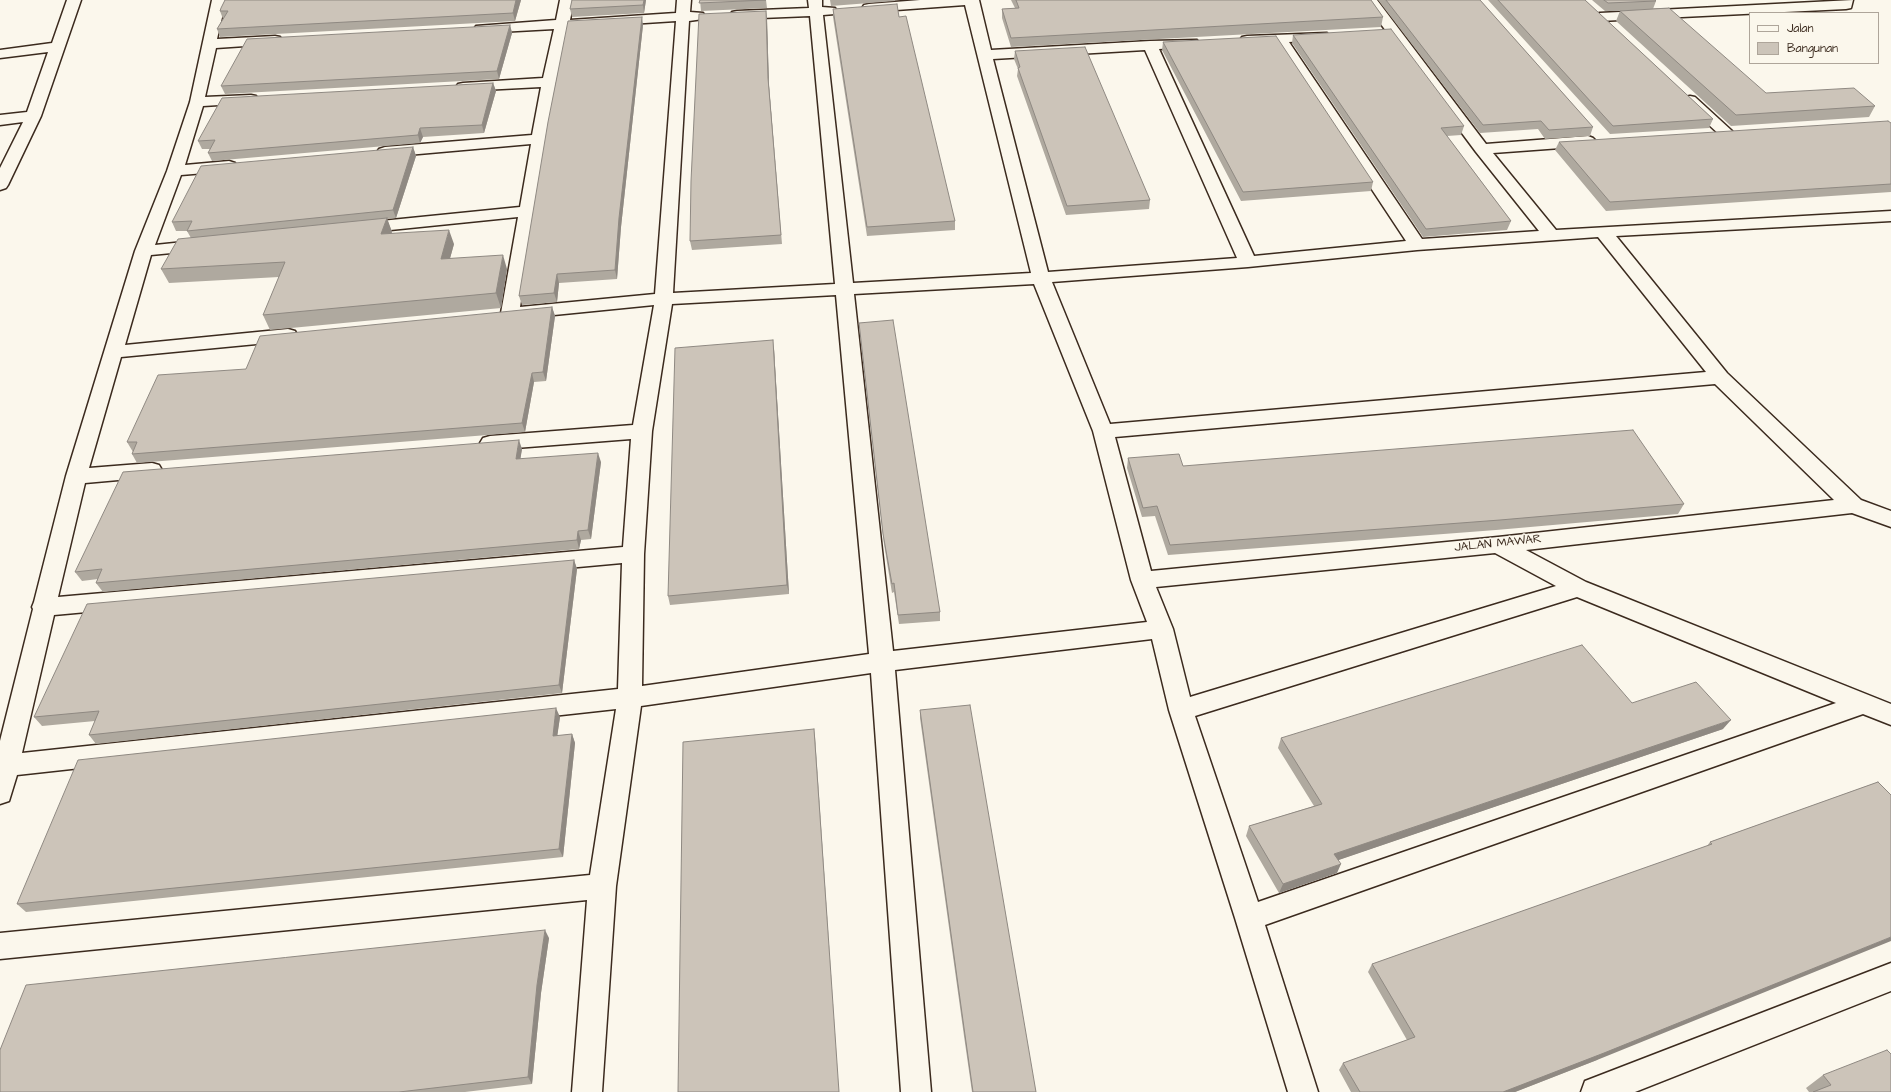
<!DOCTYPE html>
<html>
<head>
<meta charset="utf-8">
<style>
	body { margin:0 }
	#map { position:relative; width:1891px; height:1092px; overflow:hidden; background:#fbf7ec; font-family:"Architects Daughter",sans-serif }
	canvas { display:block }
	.legend { position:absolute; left:1749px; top:12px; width:130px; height:52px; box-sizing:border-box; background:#fbf7ec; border:1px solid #aea59a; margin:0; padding:5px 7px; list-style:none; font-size:12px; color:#3b2a1e }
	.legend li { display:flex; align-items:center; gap:8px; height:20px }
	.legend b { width:20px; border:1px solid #aea59a }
</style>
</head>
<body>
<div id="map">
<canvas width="1891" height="1092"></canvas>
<ul class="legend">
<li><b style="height:5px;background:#fbf7ec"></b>Jalan</li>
<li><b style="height:11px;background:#ccc4b9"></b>Bangunan</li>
</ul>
</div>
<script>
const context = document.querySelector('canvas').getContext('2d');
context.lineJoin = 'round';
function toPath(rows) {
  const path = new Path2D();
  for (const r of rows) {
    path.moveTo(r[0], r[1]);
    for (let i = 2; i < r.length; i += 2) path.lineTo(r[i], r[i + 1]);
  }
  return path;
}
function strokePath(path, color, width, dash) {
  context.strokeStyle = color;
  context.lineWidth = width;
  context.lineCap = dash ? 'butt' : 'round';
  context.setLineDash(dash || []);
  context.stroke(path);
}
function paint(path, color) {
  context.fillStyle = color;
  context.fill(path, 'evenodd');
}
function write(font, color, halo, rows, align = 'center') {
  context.font = font + ' "Architects Daughter",sans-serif';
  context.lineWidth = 3;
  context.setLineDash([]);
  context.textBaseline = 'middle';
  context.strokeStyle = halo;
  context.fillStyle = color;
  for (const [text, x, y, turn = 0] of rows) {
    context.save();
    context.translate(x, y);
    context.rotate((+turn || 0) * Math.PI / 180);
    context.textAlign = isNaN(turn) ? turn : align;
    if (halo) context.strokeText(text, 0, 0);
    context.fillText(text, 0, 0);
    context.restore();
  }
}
const street = toPath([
	[67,0,81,0,41,116,8,185,6,188,0,190,0,168,23,122,0,125,0,115,27,112,48,52,0,58,0,50,52,43,67,0],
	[212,0,226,0,217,39,275,36,280,37,282,40,280,43,275,44,216,48,205,97,251,95,256,96,258,99,256,102,251,103,203,106,185,165,229,161,235,163,237,166,235,169,229,171,181,175,155,245,203,240,209,241,212,245,209,249,203,250,151,255,125,345,288,329,295,331,297,335,295,339,288,341,121,357,89,468,152,463,159,465,162,470,159,475,152,477,85,483,58,597,623,547,631,439,490,450,483,448,480,443,483,438,490,436,633,425,654,305,524,318,517,316,510,319,504,317,501,313,518,217,361,233,355,232,353,228,355,224,361,223,520,207,531,144,385,157,379,155,377,152,379,149,385,147,532,135,541,87,463,91,458,90,456,87,458,84,463,83,543,78,554,29,481,33,476,32,474,29,476,26,556,20,560,0,574,0,570,20,676,13,677,0,691,0,690,12,703,13,705,16,703,19,689,21,673,293,835,284,810,16,737,19,732,18,730,15,732,12,737,11,809,8,808,0,822,0,822,7,835,8,837,11,835,14,823,15,853,283,1031,273,965,5,869,12,864,11,862,8,864,5,869,4,920,0,979,0,991,50,1150,41,1197,40,1199,43,1197,46,1192,47,1159,49,1254,256,1406,241,1275,43,1242,43,1240,40,1242,37,1247,36,1327,33,1329,36,1327,39,1322,40,1289,42,1422,239,1539,231,1476,152,1363,0,1377,0,1486,144,1588,136,1593,138,1596,141,1593,144,1588,146,1493,153,1556,230,1891,211,1891,221,1616,236,1727,373,1861,500,1891,511,1891,527,1852,513,1526,550,1586,582,1891,704,1891,725,1863,714,1265,925,1318,1092,1288,1092,1235,918,1169,710,1152,639,895,670,931,1092,901,1092,871,673,641,706,616,886,602,1092,572,1092,587,900,0,959,0,933,590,875,616,709,17,775,9,801,0,804,0,741,33,609,32,607,34,602,66,476,135,251,167,171,190,102,212,0],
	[676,21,655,294,520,307,556,82,568,28,676,21],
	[1145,50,1237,258,1048,272,993,59,1145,50],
	[1598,237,1706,372,1110,424,1052,282,1248,267,1417,250,1598,237],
	[1034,284,1093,431,1131,580,1147,622,893,651,854,294,1034,284],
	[836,295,869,654,642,686,644,554,652,431,672,304,836,295],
	[1715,384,1834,500,1498,537,1151,571,1115,437,1715,384],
	[1495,553,1556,586,1190,697,1173,629,1156,587,1495,553],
	[622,563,618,689,22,753,54,615,622,563],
	[1577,597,1836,703,1258,902,1195,716,1577,597],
	[1853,0,1851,8,1846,9,1600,21,1595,20,1593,17,1595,14,1600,13,1853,0],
	[1690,96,1695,97,1731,130,1734,133,1731,136,1721,136,1685,103,1683,100,1685,97,1690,96],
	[1891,963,1891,991,1635,1092,1581,1092,1585,1081,1891,963]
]);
strokePath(street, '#3b2a1e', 3);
paint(street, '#fbf7ec');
paint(toPath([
	[225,0,521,0,515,21,220,37,217,29,223,19,220,11],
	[572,0,646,0,644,13,572,17,570,9],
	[700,0,766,0,767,8,701,11],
	[830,0,895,0,895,1,831,6],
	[1011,0,1371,0,1383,17,1381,27,1011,47,1002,18,1002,9,1015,8],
	[1378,0,1480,0,1593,127,1590,136,1545,139,1538,129,1480,133],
	[1488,0,1585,0,1713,119,1709,128,1610,134],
	[1592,0,1655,0,1656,1,1653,9,1766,93,1875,106,1869,117,1731,126,1616,21,1620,11,1605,11],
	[833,9,899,17,955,221,955,230,867,236,833,17],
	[766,11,767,19,769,86,782,244,692,250,690,241],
	[510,25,512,33,499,79,225,94,221,86],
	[643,25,621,227,617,279,559,283,557,302,522,305,519,296],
	[1293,35,1464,126,1461,135,1447,136,1511,221,1507,230,1423,237,1292,43],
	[1163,42,1373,182,1371,191,1241,201,1162,50],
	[1015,51,1150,200,1149,209,1066,215,1017,76,1018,69,1014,59],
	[493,83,496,91,484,133,423,137,420,143,212,161,208,153,210,149,202,149,198,141],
	[1891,123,1891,192,1606,211,1555,150,1559,142],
	[413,147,416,156,396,218,387,219,392,232,391,233,454,244,450,258,507,269,501,308,270,330,263,315,279,277,169,283,161,269,191,238,187,231,176,231,172,222],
	[552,307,555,316,546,381,534,382,525,432,137,463,132,454,133,452,127,442,246,369],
	[859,323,940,612,940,621,899,624,894,592,892,593,884,544],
	[774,349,789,594,670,605,668,596],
	[522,449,520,459,601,462,591,539,581,540,579,549,103,592,96,583,98,579,82,581,75,572],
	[1128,458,1183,466,1684,504,1678,514,1496,530,1168,555,1155,516,1142,517,1127,468],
	[574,560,577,569,562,693,96,744,89,735,95,721,42,726,34,717],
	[1632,703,1723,729,1338,860,1337,873,1279,893,1246,836,1249,826,1314,806,1278,748,1281,738],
	[920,710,1036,1092,972,1092,964,1036,920,718],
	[560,717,557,736,572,734,575,743,563,857,26,912,17,904],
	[1878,782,1597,1060,1515,1092,1351,1092,1339,1070,1343,1063,1407,1040,1368,972,1372,964,1707,846,1710,842],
	[549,938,541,993,532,1084,465,1092,0,1092],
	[1823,1075,1891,1092,1809,1092,1806,1088]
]), '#afa99f');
paint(toPath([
	[516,0,521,0,515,21,513,13],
	[644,0,646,0,644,13,643,5],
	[766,11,767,19,769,86,782,244,768,78],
	[642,17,643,25,621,227,617,279,615,270,619,218],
	[510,25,512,33,499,79,497,71],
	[493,83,496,91,484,133,482,125],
	[420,128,423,137,420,143,418,135],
	[413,147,416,156,396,218,393,210],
	[387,218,392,232,386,248,381,234],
	[449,230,454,244,446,273,441,259],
	[503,255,507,269,501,308,496,293],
	[557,274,559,283,557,302,554,293],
	[552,307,555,316,546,381,543,372],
	[773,340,774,349,789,594,787,585],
	[532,373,534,382,525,432,522,423],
	[519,440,522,449,519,468,516,459],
	[598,453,601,462,591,539,588,530],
	[578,531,581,540,579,549,577,540],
	[574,560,577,569,562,693,559,685],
	[556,708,560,717,556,745,553,736],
	[1731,720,1723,729,1330,863,1334,854],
	[814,729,815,737,839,1092],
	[572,734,575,743,563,857,559,849],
	[1341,864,1337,873,1279,893,1283,884],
	[545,930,549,938,541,993,532,1084,528,1077,537,985],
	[1891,937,1891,941,1597,1060,1515,1092,1503,1092]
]), '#8f8982');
const building = toPath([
	[225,0,516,0,513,13,217,29,228,11,220,11,221,8,225,0],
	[572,0,644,0,643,5,570,9,572,0],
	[700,0,766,0,699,3,700,0],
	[1016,0,1371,0,1383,17,1011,38,1002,9,1019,8,1016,0],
	[1386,0,1480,0,1593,127,1549,130,1541,121,1483,125,1386,0],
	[1498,0,1585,0,1713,119,1613,126,1498,0],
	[1604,0,1655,0,1656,1,1608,3,1604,0],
	[897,4,899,17,906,16,955,221,867,227,833,9,897,4],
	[1669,8,1766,93,1854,88,1875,106,1736,115,1620,11,1669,8],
	[766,11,768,78,781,235,690,241,691,181,699,14,766,11],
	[642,17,619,218,615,270,557,274,554,293,519,296,548,122,568,21,642,17],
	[510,25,497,71,221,86,247,39,510,25],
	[1391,29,1464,126,1441,128,1511,221,1426,229,1293,35,1391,29],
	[1276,36,1373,182,1243,192,1163,42,1276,36],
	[1085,47,1150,200,1067,206,1018,68,1020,67,1015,51,1085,47],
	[493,83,482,125,420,128,418,135,208,153,215,140,198,141,222,98,493,83],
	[1888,121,1891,123,1891,184,1610,202,1559,142,1888,121],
	[413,147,393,210,187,231,192,221,172,222,201,166,413,147],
	[387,218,381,234,449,230,441,259,503,255,496,293,263,315,285,262,161,269,178,239,387,218],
	[552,307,543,372,532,373,522,423,132,454,137,442,127,442,158,375,246,369,260,336,552,307],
	[893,320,940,612,898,615,894,583,892,584,883,534,859,323,893,320],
	[773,340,787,585,668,596,675,348,773,340],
	[1633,430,1684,504,1500,520,1170,545,1157,506,1143,508,1128,458,1179,454,1183,466,1633,430],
	[519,440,516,459,598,453,588,530,578,531,577,540,96,583,102,569,75,572,123,472,519,440],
	[574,560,559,685,89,735,99,711,34,717,87,604,574,560],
	[1582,645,1632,703,1696,682,1731,720,1334,854,1341,864,1283,884,1249,826,1322,804,1281,738,1582,645],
	[970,705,1036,1092,973,1092,964,1028,920,710,970,705],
	[556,708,553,736,572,734,559,849,17,904,78,760,556,708],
	[814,729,839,1092,678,1092,683,742,814,729],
	[1878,782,1891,795,1891,937,1604,1053,1503,1092,1360,1092,1343,1063,1415,1037,1372,964,1712,844,1710,842,1878,782],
	[545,930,537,985,528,1077,399,1092,0,1092,0,1050,26,985,545,930],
	[1887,1050,1891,1054,1891,1092,1813,1092,1831,1085,1823,1075,1887,1050]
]);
paint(building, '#ccc4b9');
strokePath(building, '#8f8982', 1);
write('12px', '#3b2a1e', '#fbf7ec', [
	["JALAN MAWAR",1498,544,-6]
]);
</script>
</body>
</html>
